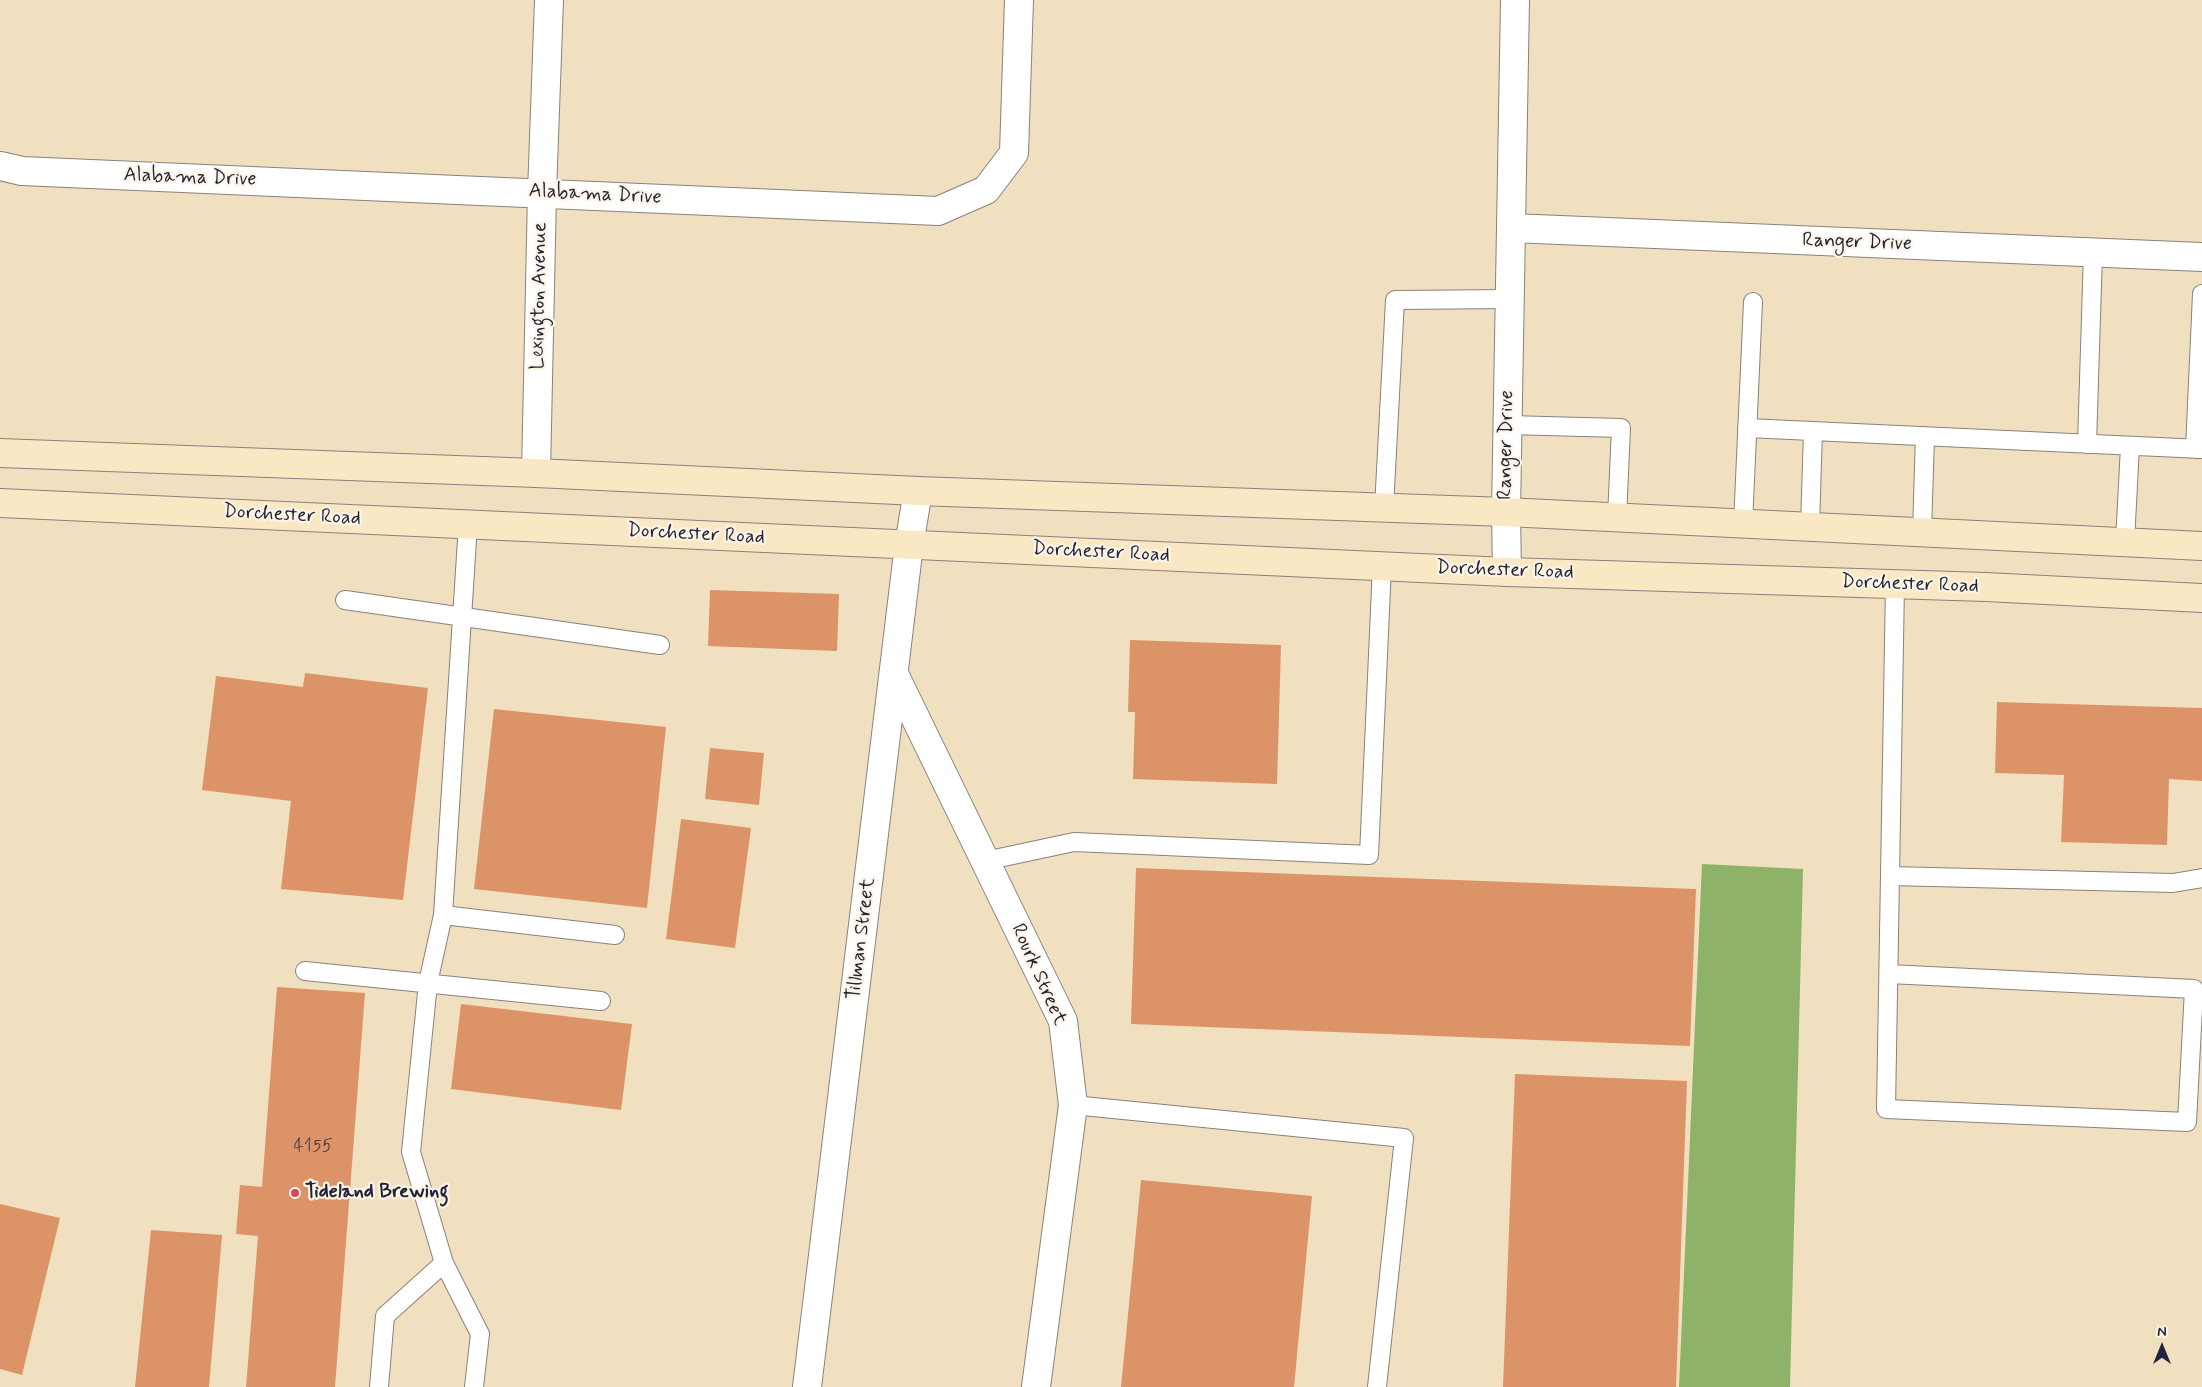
<!DOCTYPE html>
<html>
<head>
<meta charset="utf-8">
<style>
	body { margin:0 }
	#map { position:relative; width:2202px; height:1387px; overflow:hidden; background:#f0e0c0; font-family:Mynerve,sans-serif }
	canvas { display:block }
	.north { position:absolute; left:2137px; top:1322px; width:50px; height:50px; -webkit-text-stroke:4px #fcf5e5; paint-order:stroke; rotate:0deg; font-size:14px; font-weight:700; line-height:20px; text-align:center; color:#22223b }
	.north::after { content:''; display:block; margin:auto; width:18px; height:22px; background:#22223b; clip-path:polygon(50% 0,100% 100%,50% 72%,0 100%) }
</style>
</head>
<body>
<div id="map">
<canvas width="2202" height="1387"></canvas>
<div class="north">N</div>
</div>
<script>
const context = document.querySelector('canvas').getContext('2d');
context.lineJoin = 'round';
function paint(path, color) {
  context.fillStyle = color;
  context.fill(path, 'evenodd');
}
function toPath(rows) {
  const path = new Path2D();
  for (const r of rows) {
    path.moveTo(r[0], r[1]);
    for (let i = 2; i < r.length; i += 2) path.lineTo(r[i], r[i + 1]);
  }
  return path;
}
function strokePath(path, color, width, dash) {
  context.strokeStyle = color;
  context.lineWidth = width;
  context.lineCap = dash ? 'butt' : 'round';
  context.setLineDash(dash || []);
  context.stroke(path);
}
function write(font, color, halo, rows, align = 'center') {
  context.font = font + ' Mynerve,sans-serif';
  context.lineWidth = 4.5;
  context.setLineDash([]);
  context.textBaseline = 'middle';
  context.strokeStyle = halo;
  context.fillStyle = color;
  for (const [text, x, y, turn = 0] of rows) {
    context.save();
    context.translate(x, y);
    context.rotate((+turn || 0) * Math.PI / 180);
    context.textAlign = isNaN(turn) ? turn : align;
    if (halo) context.strokeText(text, 0, 0);
    context.fillText(text, 0, 0);
    context.restore();
  }
}
paint(toPath([
	[1702,864,1803,869,1790,1387,1679,1387]
]), '#8eb267');
paint(toPath([
	[710,590,839,594,837,651,708,646],
	[1130,640,1281,645,1277,784,1133,779,1135,712,1128,712],
	[305,673,428,688,403,900,281,889,291,801,202,790,216,676,303,687],
	[1997,702,2202,708,2202,781,2169,779,2167,845,2061,842,2064,775,1995,773],
	[494,709,666,727,647,908,474,889],
	[710,748,764,753,759,805,705,799],
	[681,819,751,828,735,948,666,939],
	[1136,868,1696,889,1690,1046,1131,1024],
	[277,987,365,993,335,1387,246,1387,258,1236,236,1234,240,1185,262,1187],
	[461,1004,632,1024,621,1110,451,1089],
	[1515,1074,1687,1081,1676,1387,1503,1387],
	[1141,1180,1312,1196,1294,1387,1121,1387],
	[0,1204,60,1218,22,1375,0,1369],
	[151,1230,222,1235,209,1387,135,1387]
]), '#dc9367');
const service = toPath([
	[1508,425,1621,428,1617,518],
	[1747,428,2202,449],
	[2087,444,2093,253],
	[2195,449,2202,294],
	[1384,508,1395,300,1510,299],
	[468,524,443,915,428,983,411,1152,444,1263,480,1334,474,1387],
	[1743,524,1753,302],
	[1810,527,1813,431],
	[1922,532,1925,436],
	[2125,542,2130,446],
	[345,600,660,645],
	[985,861,1074,842,1369,855,1382,566],
	[1891,876,2173,883,2202,878],
	[443,915,615,935],
	[305,971,601,1001],
	[1889,974,2194,989,2187,1122,1886,1109,1895,584],
	[1073,1105,1404,1138,1377,1387],
	[379,1387,385,1316,444,1263]
]);
const minor = toPath([
	[0,166,22,171,938,211,986,190,1014,153,1019,0],
	[1512,228,2202,257],
	[536,473,542,193,549,0],
	[1507,572,1506,512,1515,0],
	[895,676,1063,1021,1073,1105,1036,1387],
	[807,1387,909,545,918,491]
]);
const secondary = toPath([
	[0,453,536,473,918,491,1506,512,2202,546],
	[0,503,1507,572,1986,587,2202,598]
]);
strokePath(service, '#89817e', 20);
strokePath(minor, '#89817e', 30);
strokePath(secondary, '#89817e', 30);
strokePath(service, '#fff', 18);
strokePath(minor, '#fff', 28);
strokePath(secondary, '#fae7c3', 28);
for (const [x, y, r, color] of [
	[295,1193,5,"#d1495b"]
]) {
  const dot = new Path2D();
  dot.arc(x, y, r, 0, 2 * Math.PI);
  context.fillStyle = color;
  context.fill(dot);
  strokePath(dot, '#fcf5e5', 2);
}
write('18px', '#503e46', null, [
	["4155",313,1147]
]);
write('20px', '#22223b', '#fcf5e5', [
	["Alabama Drive",190,178,2],
	["Alabama Drive",595,195,3],
	["Ranger Drive",1857,243,2],
	["Lexington Avenue",540,296,-89],
	["Ranger Drive",1507,445,-89],
	["Dorchester Road",292,516,3],
	["Dorchester Road",696,535,3],
	["Dorchester Road",1101,553,3],
	["Dorchester Road",1505,571,2],
	["Dorchester Road",1910,585,2],
	["Tillman Street",862,939,-83],
	["Rourk Street",1038,975,66]
]);
write('bold 20px', '#22223b', '#fcf5e5', [
	["Tideland Brewing",305,1193]
], 'left');
</script>
</body>
</html>
